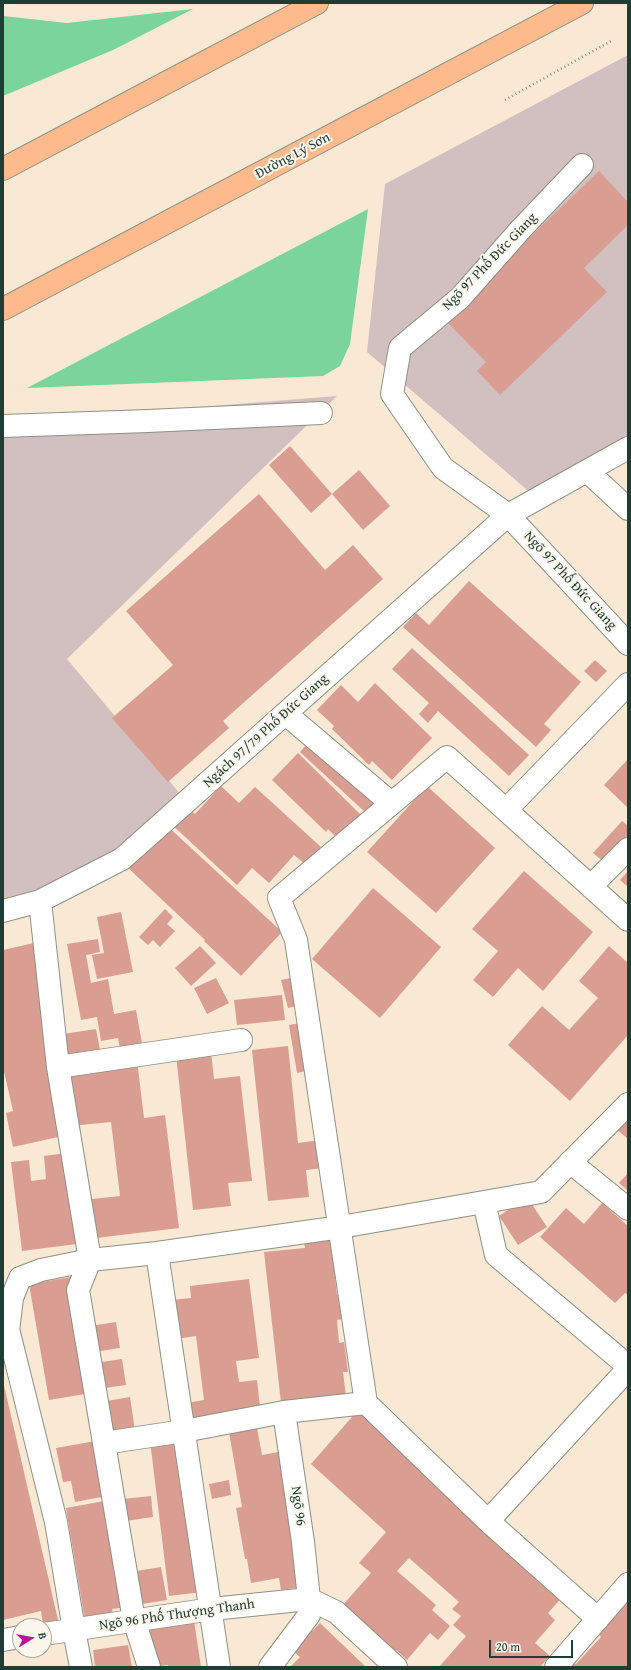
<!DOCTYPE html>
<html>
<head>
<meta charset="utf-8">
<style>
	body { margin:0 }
	#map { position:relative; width:631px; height:1670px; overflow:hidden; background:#f8e8d4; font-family:"Gentium Book Plus",serif }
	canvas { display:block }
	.frame { position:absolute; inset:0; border:4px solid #1f3d34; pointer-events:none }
	.north { position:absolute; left:12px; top:1618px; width:40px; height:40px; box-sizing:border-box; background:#fbf7ec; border:1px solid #a3ada2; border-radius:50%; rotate:79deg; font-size:11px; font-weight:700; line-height:16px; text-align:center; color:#1f3d34 }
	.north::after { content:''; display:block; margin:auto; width:14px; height:18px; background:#b5179e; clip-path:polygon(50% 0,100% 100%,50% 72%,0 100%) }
	.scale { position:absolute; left:489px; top:1640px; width:84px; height:18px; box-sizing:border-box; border:2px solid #1f3d34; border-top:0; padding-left:5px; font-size:12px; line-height:14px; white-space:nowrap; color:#1f3d34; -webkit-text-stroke:3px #fbf7ec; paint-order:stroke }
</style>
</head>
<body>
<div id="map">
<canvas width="631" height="1670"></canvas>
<div class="frame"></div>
<div class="north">B</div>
<div class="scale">20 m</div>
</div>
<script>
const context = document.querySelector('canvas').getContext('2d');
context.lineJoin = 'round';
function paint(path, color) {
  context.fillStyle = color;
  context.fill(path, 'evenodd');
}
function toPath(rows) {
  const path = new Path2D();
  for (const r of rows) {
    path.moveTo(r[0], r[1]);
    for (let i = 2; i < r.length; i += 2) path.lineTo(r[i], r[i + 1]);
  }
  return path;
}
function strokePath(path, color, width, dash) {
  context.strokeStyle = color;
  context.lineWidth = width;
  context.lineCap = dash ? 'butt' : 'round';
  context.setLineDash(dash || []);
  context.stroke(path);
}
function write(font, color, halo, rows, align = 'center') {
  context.font = font + ' "Gentium Book Plus",serif';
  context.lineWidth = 4;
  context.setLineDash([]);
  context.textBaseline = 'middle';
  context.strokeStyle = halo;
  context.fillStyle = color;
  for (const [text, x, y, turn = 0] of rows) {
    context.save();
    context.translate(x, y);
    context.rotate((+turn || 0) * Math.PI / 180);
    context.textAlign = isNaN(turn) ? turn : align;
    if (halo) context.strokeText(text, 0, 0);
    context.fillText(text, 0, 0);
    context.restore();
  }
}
paint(toPath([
	[628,55,628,442,533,495,367,352,385,184],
	[337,396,67,659,187,802,40,901,3,911,3,423]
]), '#d2bfc0');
paint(toPath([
	[193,9,113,50,3,96,3,16,67,23],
	[368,209,350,344,340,366,323,376,27,388]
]), '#7bd59b');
paint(toPath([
	[599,171,628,202,628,225,584,268,607,292,500,395,477,371,486,362,444,319],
	[290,446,332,494,311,513,269,465],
	[359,470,390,506,363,530,332,494],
	[259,494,325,570,353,545,383,579,223,721,229,728,168,782,112,718,173,665,126,611],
	[469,581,581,682,544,724,551,730,536,747,403,627,416,613,429,625],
	[412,648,529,755,509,776,438,711,428,723,419,714,429,703,392,669],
	[595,660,607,671,596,682,584,671],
	[375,683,432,738,392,780,372,761,369,765,332,729,334,726,317,710,341,685,358,702],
	[312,738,379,799,366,813,300,752],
	[298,753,362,816,339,840,328,829,326,832,272,780],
	[628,759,628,808,604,785],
	[221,786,239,803,255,787,321,847,305,864,294,855,269,883,252,868,237,885,169,822,184,805,195,814],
	[427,786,495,848,436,913,367,852],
	[622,821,628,826,628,835,604,862,593,853],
	[164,823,282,932,241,976,204,941,205,940,126,866],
	[524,871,593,932,543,991,518,968,493,997,473,980,498,951,472,929],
	[628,871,628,887,620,880],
	[373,888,441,947,380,1018,312,959],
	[165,909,173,917,167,924,175,931,160,947,153,940,148,945,139,937],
	[121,912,133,972,97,979,92,955,104,953,97,917],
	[98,939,100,952,86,955,91,983,108,979,114,1014,136,1010,143,1049,121,1053,118,1038,101,1041,97,1017,81,1020,67,944],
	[34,943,67,1135,13,1147,6,1113,13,1111,3,1067,3,950],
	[200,946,216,963,191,986,175,968],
	[609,946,628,963,628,1035,570,1101,508,1045,542,1006,569,1030,598,998,579,981],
	[295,977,301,1005,288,1008,281,980],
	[216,978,229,1003,207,1014,194,988],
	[282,995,285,1020,237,1025,234,1000],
	[307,1022,315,1069,297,1073,289,1025],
	[96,1029,101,1055,67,1060,63,1034],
	[288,1046,298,1143,328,1139,332,1167,306,1170,309,1197,268,1201,252,1050],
	[211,1051,214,1079,240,1076,252,1181,228,1183,231,1206,193,1210,176,1055],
	[137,1060,144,1118,165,1115,179,1228,88,1239,83,1200,120,1196,111,1122,71,1126,64,1068],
	[628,1114,628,1139,615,1128],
	[67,1153,77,1244,22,1251,11,1162,29,1160,31,1181,46,1179,44,1156],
	[628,1173,628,1191,619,1183],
	[527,1197,547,1227,518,1245,499,1216],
	[602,1203,628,1226,628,1295,625,1293,615,1303,540,1237,566,1208,584,1224],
	[330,1233,337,1295,340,1295,343,1319,337,1320,339,1343,344,1342,348,1372,343,1372,347,1405,281,1403,264,1252,305,1248,303,1236],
	[71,1277,91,1393,49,1400,29,1284],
	[249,1279,259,1358,236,1361,239,1382,257,1380,261,1415,189,1424,186,1403,204,1400,196,1336,176,1339,171,1300,191,1298,190,1286],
	[116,1322,120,1348,94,1352,90,1326],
	[122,1359,126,1385,98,1389,95,1363],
	[3,1381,58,1620,43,1624,41,1611,3,1620],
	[130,1397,135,1431,107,1436,101,1402],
	[358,1410,565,1594,548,1613,555,1620,535,1643,550,1656,540,1667,439,1667,466,1636,453,1625,461,1616,452,1609,459,1602,409,1558,397,1571,436,1605,432,1610,450,1626,438,1640,430,1633,407,1660,396,1650,389,1658,342,1606,371,1573,359,1563,386,1532,311,1464],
	[257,1428,262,1455,284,1451,307,1586,281,1590,279,1578,251,1583,247,1559,245,1559,236,1508,242,1507,229,1432],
	[183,1437,202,1592,169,1596,150,1441],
	[101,1440,112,1495,75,1502,71,1481,63,1482,56,1448],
	[229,1480,231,1495,212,1499,209,1484],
	[151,1496,153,1517,126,1521,123,1499],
	[110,1500,128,1607,112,1609,113,1615,85,1620,66,1508],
	[161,1567,167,1600,136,1605,130,1572],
	[628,1597,628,1667,559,1667,568,1657,576,1664,601,1637,596,1632],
	[194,1621,201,1667,168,1667,168,1665,151,1667,142,1629],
	[320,1623,366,1667,290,1667,300,1657,293,1651],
	[128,1645,132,1667,95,1667,93,1650]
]), '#da9d92');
const minor = toPath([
	[582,165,521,229,460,298,400,348,392,394,443,468,508,515,628,644],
	[3,426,148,421,321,413],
	[587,471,628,509],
	[286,714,391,803],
	[506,810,628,684],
	[591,886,628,849],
	[40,901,58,1067,90,1260,78,1290,134,1620,149,1667],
	[3,911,40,901,122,859,508,515,628,448],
	[58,1067,241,1040],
	[570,1162,628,1209],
	[484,1202,496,1255,628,1366],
	[157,1253,219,1667],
	[5,1317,56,1522,74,1630,81,1667],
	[3,1332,8,1331,12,1298,20,1278,41,1270,90,1260,157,1253,341,1227,541,1192,628,1104],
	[366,1403,488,1521,598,1619],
	[104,1443,184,1431,284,1412,366,1403,296,940,279,898,447,757,628,920],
	[488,1521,628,1369],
	[309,1599,336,1612,396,1667],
	[44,1634,212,1609,309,1599],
	[3,1640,20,1637],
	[270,1667,309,1615,309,1599,303,1542,284,1412],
	[556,1667,628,1584]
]);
const highway = toPath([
	[3,169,317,3],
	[3,309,582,3]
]);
strokePath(minor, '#8c9284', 24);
strokePath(highway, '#8c9284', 24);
strokePath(toPath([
	[505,100,611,41]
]), '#8c9284', 2.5, [1, 3]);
strokePath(minor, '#fff', 22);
strokePath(highway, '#fcba8d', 22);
write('14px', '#1f3d34', '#fbf7ec', [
	["Đường Lý Sơn",293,156,-28],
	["Ngõ 97 Phố Đức Giang",490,262,-46],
	["Ngõ 97 Phố Đức Giang",570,581,47],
	["Ngách 97/79 Phố Đức Giang",266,731,-42],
	["Ngõ 96",298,1506,82],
	["Ngõ 96 Phố Thượng Thanh",177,1615,-8]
]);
</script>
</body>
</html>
